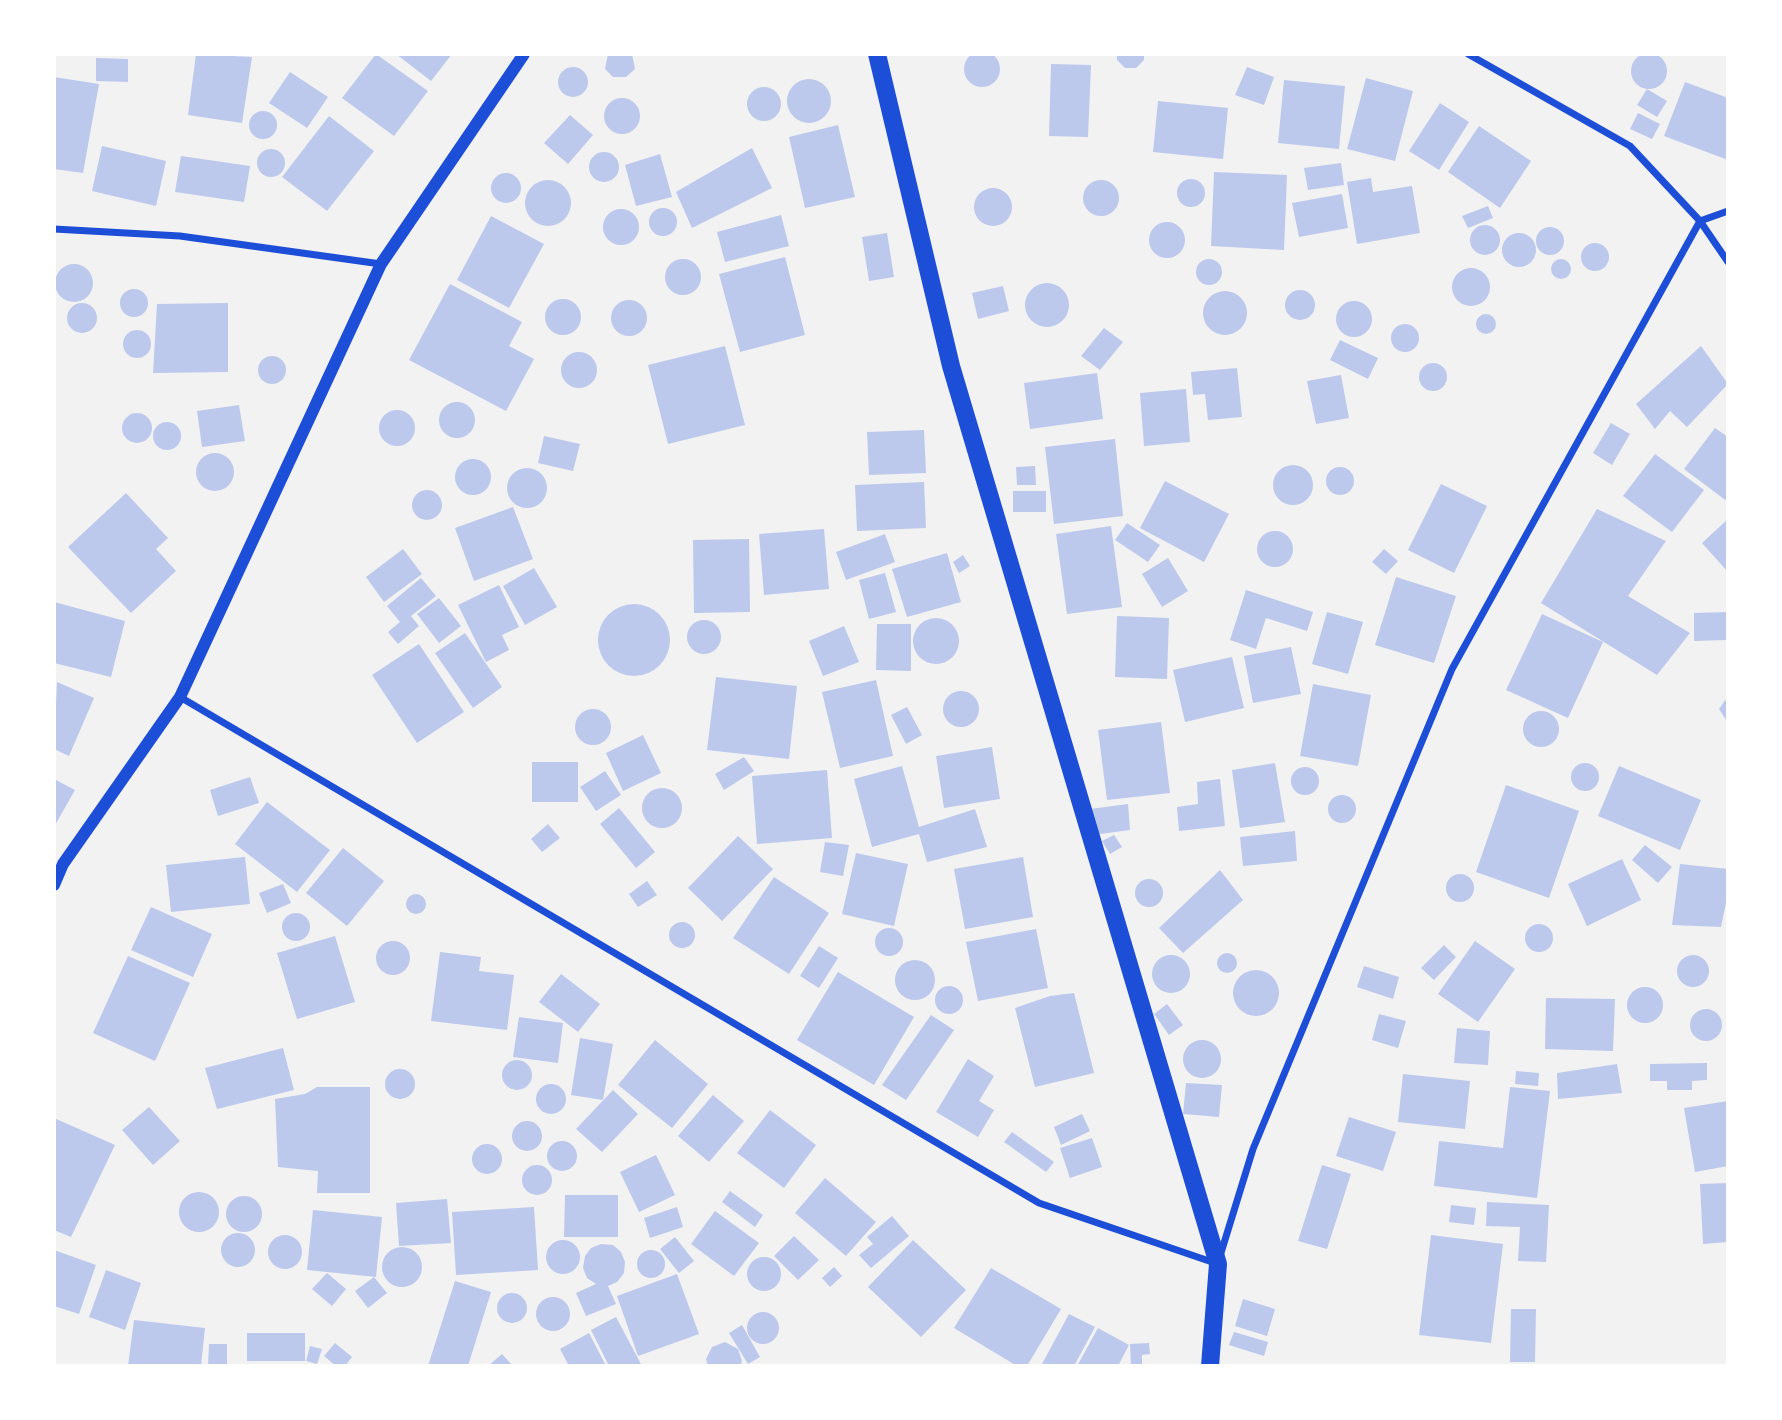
<!DOCTYPE html>
<html>
<head>
<meta charset="utf-8">
<style>
	body { margin:0 }
	#map { position:relative; width:1782px; height:1420px; overflow:hidden; background:#f2f2f2; font-family:"Asap Condensed",sans-serif }
	canvas { display:block }
	.frame { position:absolute; inset:0; border:56px solid #fff; pointer-events:none }
</style>
</head>
<body>
<div id="map">
<canvas width="1782" height="1420"></canvas>
<div class="frame"></div>
</div>
<script>
const context = document.querySelector('canvas').getContext('2d');
context.lineJoin = 'round';
function paint(path, color) {
  context.fillStyle = color;
  context.fill(path, 'evenodd');
}
function toPath(rows) {
  const path = new Path2D();
  for (const r of rows) {
    if (r.length === 3) {
      path.moveTo(r[0] + r[2], r[1]);
      path.arc(r[0], r[1], r[2], 0, 2 * Math.PI);
      continue;
    }
    path.moveTo(r[0], r[1]);
    for (let i = 2; i < r.length; i += 2) path.lineTo(r[i], r[i + 1]);
  }
  return path;
}
function strokePath(path, color, width, dash) {
  context.strokeStyle = color;
  context.lineWidth = width;
  context.lineCap = dash ? 'butt' : 'round';
  context.setLineDash(dash || []);
  context.stroke(path);
}
paint(toPath([
	[982,69,18],
	[1649,71,18],
	[196,54,252,57,242,123,188,115],
	[376,54,428,91,394,136,342,98],
	[396,54,452,54,431,81],
	[608,54,632,54,635,69,626,77,613,77,605,69],
	[1117,54,1144,54,1144,60,1136,68,1125,68,1117,60],
	[96,58,128,59,128,82,96,81],
	[1051,64,1091,65,1088,137,1049,136],
	[573,82,15],
	[1247,67,1274,77,1264,105,1235,95],
	[290,72,328,97,307,128,269,103],
	[54,77,99,84,83,173,54,169],
	[1366,78,1413,91,1395,161,1347,149],
	[809,101,22],
	[1284,80,1345,86,1339,149,1278,143],
	[1685,82,1728,98,1728,160,1664,136],
	[764,104,17],
	[1647,89,1667,101,1657,117,1637,105],
	[622,116,18],
	[1158,101,1228,108,1223,159,1153,152],
	[1440,103,1469,122,1439,170,1409,151],
	[263,125,14],
	[1638,113,1660,124,1652,139,1630,129],
	[570,115,593,135,568,164,544,143],
	[329,116,374,151,327,211,282,177],
	[838,125,855,197,805,208,789,137],
	[1479,126,1531,161,1500,208,1448,172],
	[102,146,166,161,156,206,92,191],
	[752,148,772,188,692,228,676,192],
	[271,163,14],
	[604,167,15],
	[660,154,672,197,636,206,625,165],
	[181,156,250,166,244,202,175,192],
	[1341,163,1344,185,1308,190,1304,168],
	[1214,172,1287,175,1284,250,1211,246],
	[506,188,15],
	[1371,178,1373,192,1412,186,1420,233,1357,244,1347,182],
	[1191,193,14],
	[1101,198,18],
	[548,203,23],
	[993,207,19],
	[1342,194,1348,228,1299,237,1292,203],
	[1488,206,1493,218,1468,228,1462,216],
	[663,222,14],
	[621,227,18],
	[781,215,789,246,725,262,717,232],
	[491,216,544,244,509,308,457,280],
	[1167,240,18],
	[1485,240,15],
	[1550,241,14],
	[887,233,894,277,869,281,862,237],
	[1519,250,17],
	[1595,257,14],
	[785,257,805,335,740,352,719,274],
	[683,277,18],
	[1561,269,10],
	[1209,272,13],
	[74,283,19],
	[1471,287,19],
	[1047,305,22],
	[450,284,522,322,509,346,534,359,506,411,409,360],
	[1003,286,1009,311,978,319,972,293],
	[134,303,14],
	[1300,305,15],
	[1225,313,22],
	[563,317,18],
	[629,318,18],
	[1354,319,18],
	[228,303,228,372,153,373,157,304],
	[82,318,15],
	[1486,324,10],
	[1405,338,14],
	[1104,328,1123,342,1100,370,1081,356],
	[137,344,14],
	[1340,340,1378,358,1368,379,1330,360],
	[725,346,745,425,668,444,648,365],
	[1701,346,1728,384,1687,427,1670,411,1655,429,1636,404],
	[579,370,18],
	[272,370,14],
	[1433,377,14],
	[1237,368,1242,417,1208,420,1205,394,1193,395,1191,372],
	[1097,373,1103,419,1030,429,1024,383],
	[1341,375,1349,418,1316,424,1307,381],
	[1186,389,1190,442,1144,446,1140,393],
	[457,420,18],
	[239,405,245,441,202,447,197,411],
	[397,428,18],
	[137,428,15],
	[167,436,14],
	[1611,423,1630,434,1612,465,1593,453],
	[1715,428,1728,437,1728,502,1684,469],
	[924,430,926,473,869,475,867,432],
	[544,436,580,444,573,471,538,463],
	[1115,439,1123,516,1054,524,1045,447],
	[215,472,19],
	[1655,454,1704,490,1672,532,1623,496],
	[473,477,18],
	[1293,485,20],
	[1035,466,1036,485,1017,485,1016,467],
	[1340,481,14],
	[527,488,20],
	[1165,481,1229,514,1204,562,1140,528],
	[924,482,926,528,857,531,855,485],
	[1441,484,1487,506,1454,573,1408,550],
	[427,505,15],
	[1013,491,1046,491,1046,512,1013,512],
	[126,493,168,538,156,549,176,571,131,613,68,547],
	[513,507,533,559,474,581,455,528],
	[1597,509,1666,541,1628,596,1690,633,1657,675,1541,603],
	[1728,519,1728,572,1702,543],
	[1127,523,1160,545,1148,562,1115,540],
	[1111,526,1122,607,1067,614,1056,534],
	[824,529,829,589,764,595,759,534],
	[1275,549,18],
	[885,534,895,562,846,580,836,552],
	[749,539,750,612,694,613,693,540],
	[403,549,422,574,384,602,366,577],
	[1384,549,1398,561,1386,574,1372,562],
	[947,553,961,602,907,617,892,569],
	[963,555,970,566,959,573,953,562],
	[1168,558,1188,591,1162,607,1142,574],
	[534,568,557,607,525,625,503,586],
	[885,573,896,612,869,619,859,580],
	[1396,577,1456,596,1434,663,1375,645],
	[421,578,436,596,411,616,419,626,398,644,388,632,400,622,387,606],
	[499,585,519,627,502,635,509,650,486,662,458,605],
	[1246,590,1313,612,1307,631,1266,618,1256,649,1230,640],
	[439,598,461,626,439,643,417,614],
	[54,602,125,621,111,677,54,663],
	[634,640,36],
	[1327,612,1363,622,1348,674,1312,664],
	[1728,612,1728,640,1694,641,1694,613],
	[1542,614,1603,642,1568,718,1506,690],
	[1117,616,1169,618,1167,679,1115,677],
	[936,641,23],
	[704,637,17],
	[877,624,911,624,911,671,876,670],
	[844,626,859,662,823,676,809,641],
	[465,633,502,687,473,708,435,653],
	[419,644,464,712,417,743,372,675],
	[1291,647,1301,694,1253,703,1244,656],
	[1232,657,1244,708,1185,722,1173,670],
	[716,677,797,686,789,759,707,750],
	[876,680,893,756,840,768,822,692],
	[57,682,94,698,69,756,54,749],
	[1313,684,1371,695,1358,766,1300,756],
	[961,709,18],
	[1728,696,1728,723,1719,709],
	[907,707,922,735,906,744,891,715],
	[593,727,18],
	[1541,729,18],
	[1161,722,1170,793,1107,800,1098,730],
	[643,735,661,773,623,791,606,753],
	[992,747,1000,799,944,808,936,756],
	[744,757,754,771,724,790,715,774],
	[532,762,578,762,578,802,532,802],
	[1275,763,1285,822,1240,828,1232,770],
	[1585,777,14],
	[902,766,919,827,975,809,987,847,927,862,919,834,872,847,854,779],
	[1619,766,1701,800,1680,850,1598,816],
	[1305,781,14],
	[827,770,832,838,757,844,752,776],
	[605,771,621,795,596,811,580,787],
	[250,777,259,803,218,816,210,790],
	[54,779,75,790,54,827],
	[1220,779,1225,826,1179,831,1177,807,1198,804,1197,782],
	[1506,785,1579,811,1549,898,1476,872],
	[662,808,20],
	[1342,809,14],
	[267,802,330,850,297,892,235,844],
	[1128,804,1130,830,1093,835,1090,809],
	[619,808,655,852,636,868,600,824],
	[548,824,560,838,542,852,531,839],
	[1295,831,1297,861,1243,866,1240,837],
	[1114,835,1122,847,1110,854,1102,841],
	[738,836,773,869,722,921,688,888],
	[825,842,849,845,843,876,820,872],
	[1645,845,1672,867,1658,883,1632,860],
	[343,848,384,881,347,926,306,893],
	[856,853,908,864,894,926,842,914],
	[245,857,250,904,171,912,166,865],
	[1023,857,1033,917,965,929,954,869],
	[1622,859,1641,900,1587,926,1568,884],
	[1680,864,1728,869,1728,893,1721,927,1672,925],
	[1220,870,1243,900,1183,953,1159,928],
	[1460,888,14],
	[774,877,829,913,789,974,733,938],
	[1149,893,14],
	[647,881,657,895,638,907,629,894],
	[283,884,291,903,267,913,259,893],
	[416,904,10],
	[151,907,212,934,193,977,131,950],
	[296,927,14],
	[682,935,13],
	[1539,938,14],
	[889,942,14],
	[1036,929,1048,988,978,1001,966,942],
	[335,936,355,1002,297,1019,277,953],
	[393,958,17],
	[1475,941,1515,969,1478,1022,1438,994],
	[1444,945,1456,957,1434,980,1421,968],
	[819,946,838,958,819,988,800,976],
	[440,952,481,957,479,971,514,975,507,1030,431,1021],
	[1227,963,10],
	[1693,971,16],
	[1171,974,19],
	[128,956,190,983,155,1061,93,1033],
	[915,980,20],
	[1364,966,1399,977,1393,999,1357,987],
	[1256,993,23],
	[838,972,914,1017,874,1085,797,1040],
	[561,974,600,1004,578,1032,539,1002],
	[949,1000,14],
	[1645,1005,18],
	[1074,993,1094,1073,1035,1087,1015,1008,1050,996],
	[1546,998,1615,999,1613,1051,1545,1049],
	[1167,1004,1183,1025,1169,1035,1154,1014],
	[1706,1025,16],
	[1379,1014,1406,1021,1398,1048,1372,1040],
	[931,1015,954,1030,906,1100,882,1085],
	[519,1017,563,1023,558,1063,513,1057],
	[1457,1028,1490,1031,1488,1065,1454,1063],
	[580,1038,613,1044,603,1100,571,1095],
	[655,1040,708,1084,672,1128,618,1085],
	[1202,1059,19],
	[283,1048,294,1090,217,1109,205,1068],
	[968,1059,994,1076,979,1101,994,1110,978,1137,936,1112],
	[517,1075,15],
	[1707,1063,1707,1080,1692,1081,1692,1090,1667,1090,1667,1081,1650,1081,1650,1064],
	[1617,1064,1622,1093,1558,1099,1557,1073],
	[400,1084,15],
	[1516,1071,1539,1073,1538,1086,1515,1084],
	[1403,1074,1470,1081,1465,1129,1398,1122],
	[1186,1083,1222,1085,1219,1117,1183,1114],
	[551,1099,15],
	[317,1087,370,1087,370,1193,317,1193,318,1171,278,1167,275,1099,305,1094],
	[1510,1087,1550,1091,1537,1198,1434,1186,1439,1141,1503,1148],
	[613,1090,638,1114,602,1152,576,1129],
	[713,1095,744,1121,709,1162,678,1136],
	[1728,1101,1728,1166,1695,1172,1684,1108],
	[149,1107,180,1141,153,1165,122,1130],
	[770,1110,816,1145,784,1188,737,1153],
	[1082,1114,1090,1131,1061,1145,1054,1127],
	[1349,1117,1396,1132,1383,1171,1336,1156],
	[54,1118,115,1145,71,1237,54,1230],
	[527,1136,15],
	[1012,1132,1054,1162,1046,1172,1004,1142],
	[1092,1138,1102,1167,1070,1178,1060,1148],
	[562,1156,15],
	[487,1159,15],
	[656,1155,675,1195,639,1212,620,1172],
	[537,1180,15],
	[1322,1165,1351,1174,1327,1249,1298,1241],
	[825,1178,876,1222,846,1256,795,1213],
	[1728,1183,1728,1242,1703,1244,1700,1184],
	[730,1191,763,1215,755,1227,722,1202],
	[199,1212,20],
	[565,1195,618,1195,618,1237,564,1237],
	[244,1214,18],
	[447,1199,451,1243,399,1246,396,1203],
	[1487,1202,1549,1205,1546,1262,1518,1261,1520,1227,1486,1226],
	[1451,1205,1476,1208,1474,1225,1449,1222],
	[534,1207,538,1270,456,1275,452,1212],
	[677,1207,683,1227,650,1238,644,1218],
	[313,1210,382,1217,376,1277,307,1270],
	[715,1211,759,1243,734,1276,691,1244],
	[892,1216,909,1236,871,1268,859,1255,873,1244,867,1237],
	[238,1250,17],
	[285,1252,17],
	[1431,1235,1503,1244,1491,1343,1419,1335],
	[794,1236,819,1260,798,1280,774,1256],
	[675,1237,694,1261,679,1273,660,1249],
	[563,1257,17],
	[913,1240,966,1290,921,1337,868,1287],
	[601,1244,613,1245,621,1252,625,1262,624,1273,617,1282,608,1286,616,1304,586,1316,576,1293,596,1284,587,1278,583,1268,585,1256,591,1248],
	[402,1267,20],
	[651,1264,14],
	[54,1250,96,1265,79,1314,54,1306],
	[764,1274,17],
	[834,1267,842,1276,830,1287,822,1278],
	[991,1268,1061,1309,1027,1366,1017,1366,954,1328],
	[106,1270,141,1283,125,1330,89,1317],
	[327,1273,346,1289,332,1306,312,1289],
	[677,1274,699,1334,638,1356,617,1296],
	[374,1277,387,1293,368,1308,355,1291],
	[455,1281,491,1292,468,1366,428,1366],
	[512,1308,15],
	[553,1314,17],
	[1243,1299,1275,1309,1267,1336,1235,1326],
	[1511,1309,1536,1309,1535,1362,1510,1362],
	[763,1328,16],
	[1069,1314,1095,1327,1074,1366,1045,1366,1042,1364],
	[616,1317,642,1366,609,1366,591,1330],
	[134,1320,205,1328,201,1366,128,1366],
	[742,1325,760,1357,748,1364,729,1333],
	[1098,1328,1129,1345,1118,1366,1077,1366],
	[1234,1332,1268,1342,1264,1356,1229,1345],
	[247,1333,305,1333,305,1361,247,1361],
	[589,1333,606,1366,569,1366,560,1349],
	[725,1342,738,1349,742,1361,740,1366,708,1366,706,1359,712,1347],
	[335,1343,352,1357,345,1366,336,1366,324,1356],
	[1149,1343,1150,1354,1142,1355,1142,1366,1131,1366,1130,1344],
	[209,1344,227,1344,227,1366,208,1366],
	[310,1346,322,1349,317,1364,306,1361],
	[502,1354,513,1366,488,1366]
]), '#bdc9ec');
strokePath(toPath([
	[1468,54,1630,146,1700,221,1728,262],
	[54,229,180,236,381,264],
	[180,697,1039,1203,1215,1263],
	[1220,1256,1253,1149,1452,669,1700,221,1728,211]
]), '#1d4ed8', 7);
strokePath(toPath([
	[54,885,63,864,180,697,381,264,524,54]
]), '#1d4ed8', 12);
strokePath(toPath([
	[877,54,951,366,1218,1264,1210,1366]
]), '#1d4ed8', 18);
</script>
</body>
</html>
